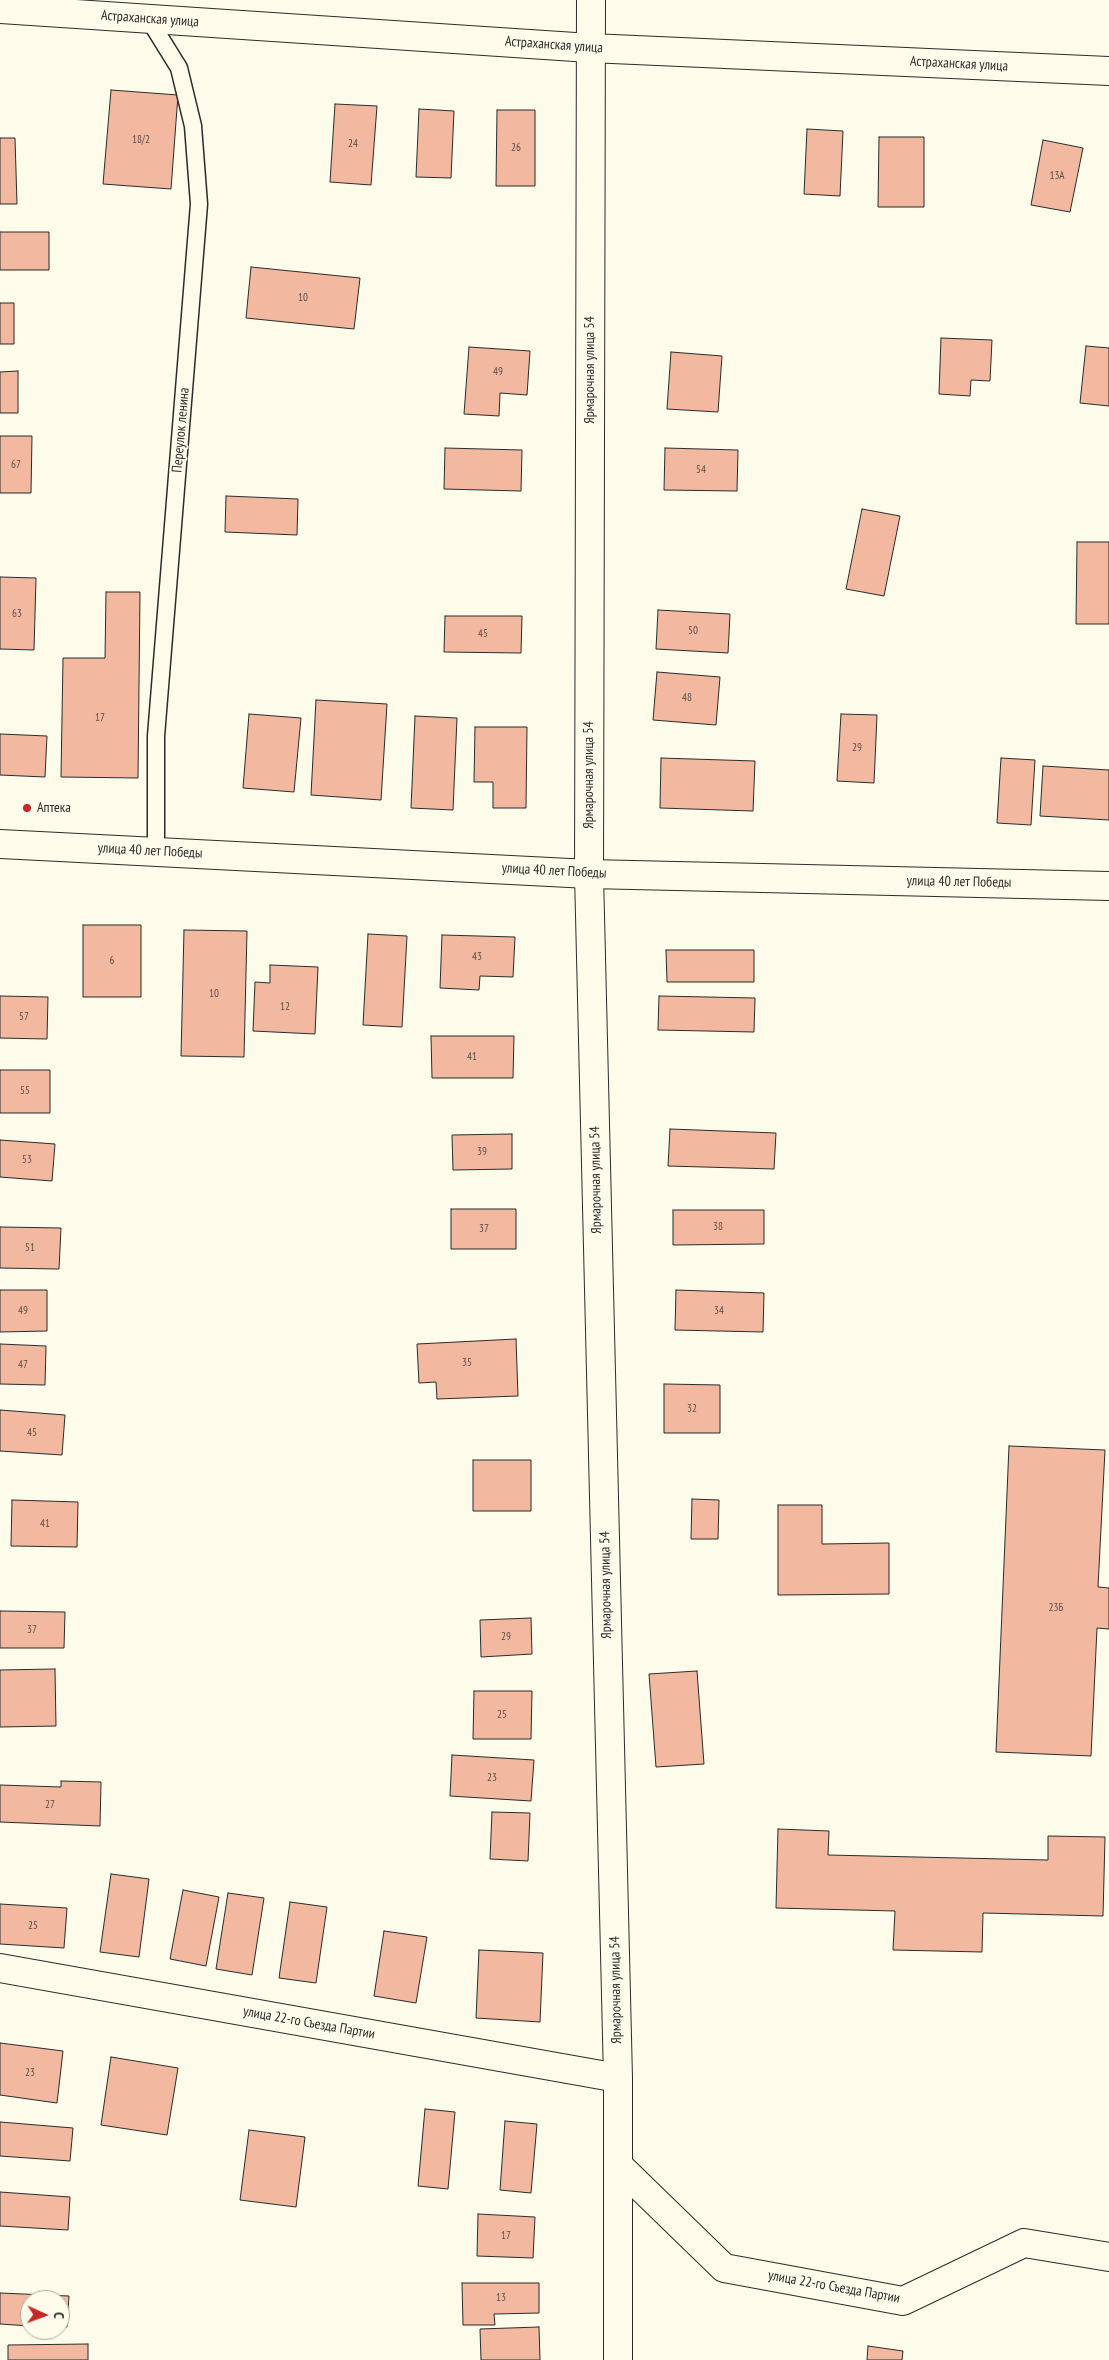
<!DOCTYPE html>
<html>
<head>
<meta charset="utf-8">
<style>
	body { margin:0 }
	#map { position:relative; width:1109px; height:2360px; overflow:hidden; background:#fdfbea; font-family:"PT Sans Narrow",sans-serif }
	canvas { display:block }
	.north { position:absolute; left:20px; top:2290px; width:50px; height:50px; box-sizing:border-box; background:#fdfbea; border:1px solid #a9a89e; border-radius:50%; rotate:92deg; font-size:14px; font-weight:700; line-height:20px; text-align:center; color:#2b2b2b }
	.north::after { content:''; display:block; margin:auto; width:18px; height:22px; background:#c62828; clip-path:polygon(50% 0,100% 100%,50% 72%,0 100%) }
</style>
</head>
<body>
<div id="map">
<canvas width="1109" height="2360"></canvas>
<div class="north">С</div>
</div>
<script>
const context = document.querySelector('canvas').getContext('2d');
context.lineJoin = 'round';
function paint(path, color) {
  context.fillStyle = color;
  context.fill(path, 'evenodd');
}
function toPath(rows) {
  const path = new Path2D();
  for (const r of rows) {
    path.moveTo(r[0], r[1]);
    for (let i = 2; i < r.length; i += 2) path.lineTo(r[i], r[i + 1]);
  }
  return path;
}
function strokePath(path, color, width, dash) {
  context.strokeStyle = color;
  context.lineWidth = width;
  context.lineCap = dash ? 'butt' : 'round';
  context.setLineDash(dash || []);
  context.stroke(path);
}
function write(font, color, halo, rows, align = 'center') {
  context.font = font + ' "PT Sans Narrow",sans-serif';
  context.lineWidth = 4;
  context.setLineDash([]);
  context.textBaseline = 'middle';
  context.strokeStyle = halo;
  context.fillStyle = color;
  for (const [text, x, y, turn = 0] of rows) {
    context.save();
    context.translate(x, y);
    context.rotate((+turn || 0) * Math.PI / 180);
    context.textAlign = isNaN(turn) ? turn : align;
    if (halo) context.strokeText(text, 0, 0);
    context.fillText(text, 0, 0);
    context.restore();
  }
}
const building = toPath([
	[111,90,178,95,171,189,103,184,111,90],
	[335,104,377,106,371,185,330,182,335,104],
	[419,109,454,111,451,178,416,177,419,109],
	[497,110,535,110,535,186,496,186,497,110],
	[807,129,843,131,840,196,804,194,807,129],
	[879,137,924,137,924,207,878,207,879,137],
	[0,138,15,138,17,204,0,204,0,138],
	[1043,140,1083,148,1070,212,1031,205,1043,140],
	[0,232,49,232,49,270,0,270,0,232],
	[251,267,360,278,354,329,246,318,251,267],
	[0,303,14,303,14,344,0,344,0,303],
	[941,338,992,340,990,381,971,380,970,396,939,394,941,338],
	[1086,346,1109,348,1109,406,1080,403,1086,346],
	[469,347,530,351,527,395,500,393,499,416,464,414,469,347],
	[671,352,722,356,718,412,667,409,671,352],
	[18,371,18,413,0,413,0,372,18,371],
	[0,436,32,436,31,493,0,493,0,436],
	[445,448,522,450,521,491,444,489,445,448],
	[665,448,738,450,737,491,664,490,665,448],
	[226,496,298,499,297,535,225,532,226,496],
	[862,509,900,516,884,596,846,589,862,509],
	[1077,542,1109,542,1109,624,1076,624,1077,542],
	[0,577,36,578,34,650,0,649,0,577],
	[106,592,140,592,138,778,61,777,63,658,105,658,106,592],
	[658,610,730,614,728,653,656,649,658,610],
	[445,616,522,616,521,653,444,652,445,616],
	[657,672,720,677,716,725,653,720,657,672],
	[316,700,387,704,381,800,311,795,316,700],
	[249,714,301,718,294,792,243,788,249,714],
	[841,714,877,715,874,783,837,781,841,714],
	[415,716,457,718,453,810,411,808,415,716],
	[475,727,527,727,526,808,493,808,493,782,474,782,475,727],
	[0,734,47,736,45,777,0,775,0,734],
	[661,758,755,761,753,811,660,808,661,758],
	[1001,758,1035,760,1031,825,997,823,1001,758],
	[1043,766,1109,770,1109,820,1040,816,1043,766],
	[83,925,141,925,141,997,83,997,83,925],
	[184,930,247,931,244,1057,181,1056,184,930],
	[368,934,407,936,402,1027,363,1025,368,934],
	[442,935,515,937,513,977,480,976,479,990,440,988,442,935],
	[666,950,754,950,754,982,667,982,666,950],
	[270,965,318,967,315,1034,253,1031,255,982,270,983,270,965],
	[0,996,48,997,47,1039,0,1038,0,996],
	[659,996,755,998,754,1032,658,1030,659,996],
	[431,1036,514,1036,513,1078,432,1078,431,1036],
	[0,1070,50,1070,50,1113,0,1113,0,1070],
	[670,1129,776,1133,774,1169,668,1166,670,1129],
	[512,1134,512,1169,453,1170,452,1135,512,1134],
	[0,1140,55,1144,52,1181,0,1177,0,1140],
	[451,1209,516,1209,516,1249,451,1249,451,1209],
	[673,1210,764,1210,764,1244,673,1245,673,1210],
	[0,1227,61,1228,59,1269,0,1268,0,1227],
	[0,1290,47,1290,47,1331,0,1332,0,1290],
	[676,1290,764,1293,763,1332,675,1330,676,1290],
	[516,1339,518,1396,437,1399,436,1382,419,1383,417,1344,516,1339],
	[0,1344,46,1346,45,1385,0,1384,0,1344],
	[664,1384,720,1385,720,1433,664,1433,664,1384],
	[0,1410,65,1415,62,1455,0,1451,0,1410],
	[1009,1446,1105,1450,1098,1587,1109,1588,1109,1629,1097,1628,1091,1756,996,1752,1009,1446],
	[473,1460,531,1460,531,1511,473,1511,473,1460],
	[692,1499,719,1500,718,1539,691,1539,692,1499],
	[12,1500,78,1502,77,1547,11,1546,12,1500],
	[778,1505,822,1505,822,1544,889,1543,889,1594,778,1595,778,1505],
	[0,1611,65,1612,64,1648,0,1648,0,1611],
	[531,1618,532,1654,481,1657,480,1620,531,1618],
	[55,1669,56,1726,0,1727,0,1670,55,1669],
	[697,1671,704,1764,656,1767,649,1674,697,1671],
	[474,1691,532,1691,531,1739,473,1739,474,1691],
	[452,1755,534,1760,531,1801,450,1796,452,1755],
	[61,1781,101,1782,100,1826,0,1822,0,1785,61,1787,61,1781],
	[492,1812,530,1813,528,1861,490,1859,492,1812],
	[778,1829,829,1831,828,1855,1048,1860,1048,1836,1105,1837,1103,1916,983,1913,982,1952,893,1950,895,1911,776,1908,778,1829],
	[111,1874,149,1879,139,1957,100,1952,111,1874],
	[183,1890,219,1897,206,1966,170,1959,183,1890],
	[228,1893,264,1898,252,1975,216,1969,228,1893],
	[290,1902,327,1907,316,1983,279,1978,290,1902],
	[0,1904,67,1908,64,1948,0,1944,0,1904],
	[384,1931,427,1937,416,2003,374,1996,384,1931],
	[479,1950,543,1953,540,2022,476,2018,479,1950],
	[0,2043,63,2051,57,2103,0,2095,0,2043],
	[111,2057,178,2068,167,2135,101,2125,111,2057],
	[425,2109,455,2112,448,2189,418,2186,425,2109],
	[505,2121,537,2124,531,2193,500,2190,505,2121],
	[0,2122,73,2128,70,2161,0,2156,0,2122],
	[249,2130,305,2137,296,2207,240,2200,249,2130],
	[0,2192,70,2197,68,2230,0,2226,0,2192],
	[478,2214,535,2217,533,2258,477,2256,478,2214],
	[462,2283,539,2283,539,2313,494,2314,495,2325,463,2325,462,2283],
	[0,2293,69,2296,67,2327,60,2327,60,2300,30,2300,30,2326,0,2324,0,2293],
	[539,2327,540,2360,481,2360,480,2329,539,2327],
	[88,2344,88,2360,8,2360,8,2345,88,2344],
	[868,2346,903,2351,902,2360,867,2360,868,2346]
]);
paint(building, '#f2b8a0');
strokePath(building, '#2b2b2b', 1);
const lane = toPath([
	[148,18,179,68,193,126,199,204,156,736,156,851]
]);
const street = toPath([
	[591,0,589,874,618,2078,618,2360],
	[0,9,590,48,1109,71],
	[0,1968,618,2078],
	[618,2165,724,2268,903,2301,1024,2243,1109,2257]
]);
const secondary = toPath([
	[0,844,589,874,1109,886]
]);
strokePath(lane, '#2b2b2b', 19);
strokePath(street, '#2b2b2b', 30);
strokePath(secondary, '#2b2b2b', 30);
strokePath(lane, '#fdfbea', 16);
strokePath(street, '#fdfbea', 28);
strokePath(secondary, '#fdfbea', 28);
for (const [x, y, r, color] of [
	[27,808,5,"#c62828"]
]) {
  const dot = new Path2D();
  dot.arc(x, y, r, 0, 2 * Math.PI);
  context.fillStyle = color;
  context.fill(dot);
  strokePath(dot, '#fdfbea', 2);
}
write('11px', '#5d4e48', null, [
	["18/2",141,140],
	["24",353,144],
	["26",516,148],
	["13А",1057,176],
	["10",303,298],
	["49",498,372],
	["67",16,465],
	["54",701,470],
	["63",17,614],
	["50",693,631],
	["45",483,634],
	["48",687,698],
	["17",100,718],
	["29",857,748],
	["43",477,957],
	["6",112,961],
	["10",214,994],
	["12",285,1007],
	["57",24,1017],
	["41",472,1057],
	["55",25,1091],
	["39",482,1152],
	["53",27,1160],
	["38",718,1227],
	["37",484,1229],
	["51",30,1248],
	["49",23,1311],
	["34",719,1311],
	["35",467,1363],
	["47",23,1365],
	["32",692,1409],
	["45",32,1433],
	["41",45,1524],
	["23Б",1056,1608],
	["37",32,1630],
	["29",506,1637],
	["25",502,1715],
	["23",492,1778],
	["27",50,1805],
	["25",33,1926],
	["23",30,2073],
	["17",506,2236],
	["13",501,2298]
]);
write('14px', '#2b2b2b', '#fdfbea', [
	["Астраханская улица",150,19,4],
	["Астраханская улица",554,45,4],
	["Астраханская улица",959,64,3],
	["Ярмарочная улица 54",590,370,-90],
	["Переулок ленина",181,430,-85],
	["Ярмарочная улица 54",589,775,-90],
	["улица 40 лет Победы",150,851,3],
	["улица 40 лет Победы",554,871,3],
	["улица 40 лет Победы",959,882,1],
	["Ярмарочная улица 54",596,1180,-91],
	["Ярмарочная улица 54",606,1585,-91],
	["Ярмарочная улица 54",616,1990,-91],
	["улица 22-го Съезда Партии",309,2023,10],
	["улица 22-го Съезда Партии",834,2287,10]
]);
write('14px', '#2b2b2b', '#fdfbea', [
	["Аптека",37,808]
], 'left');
</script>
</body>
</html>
